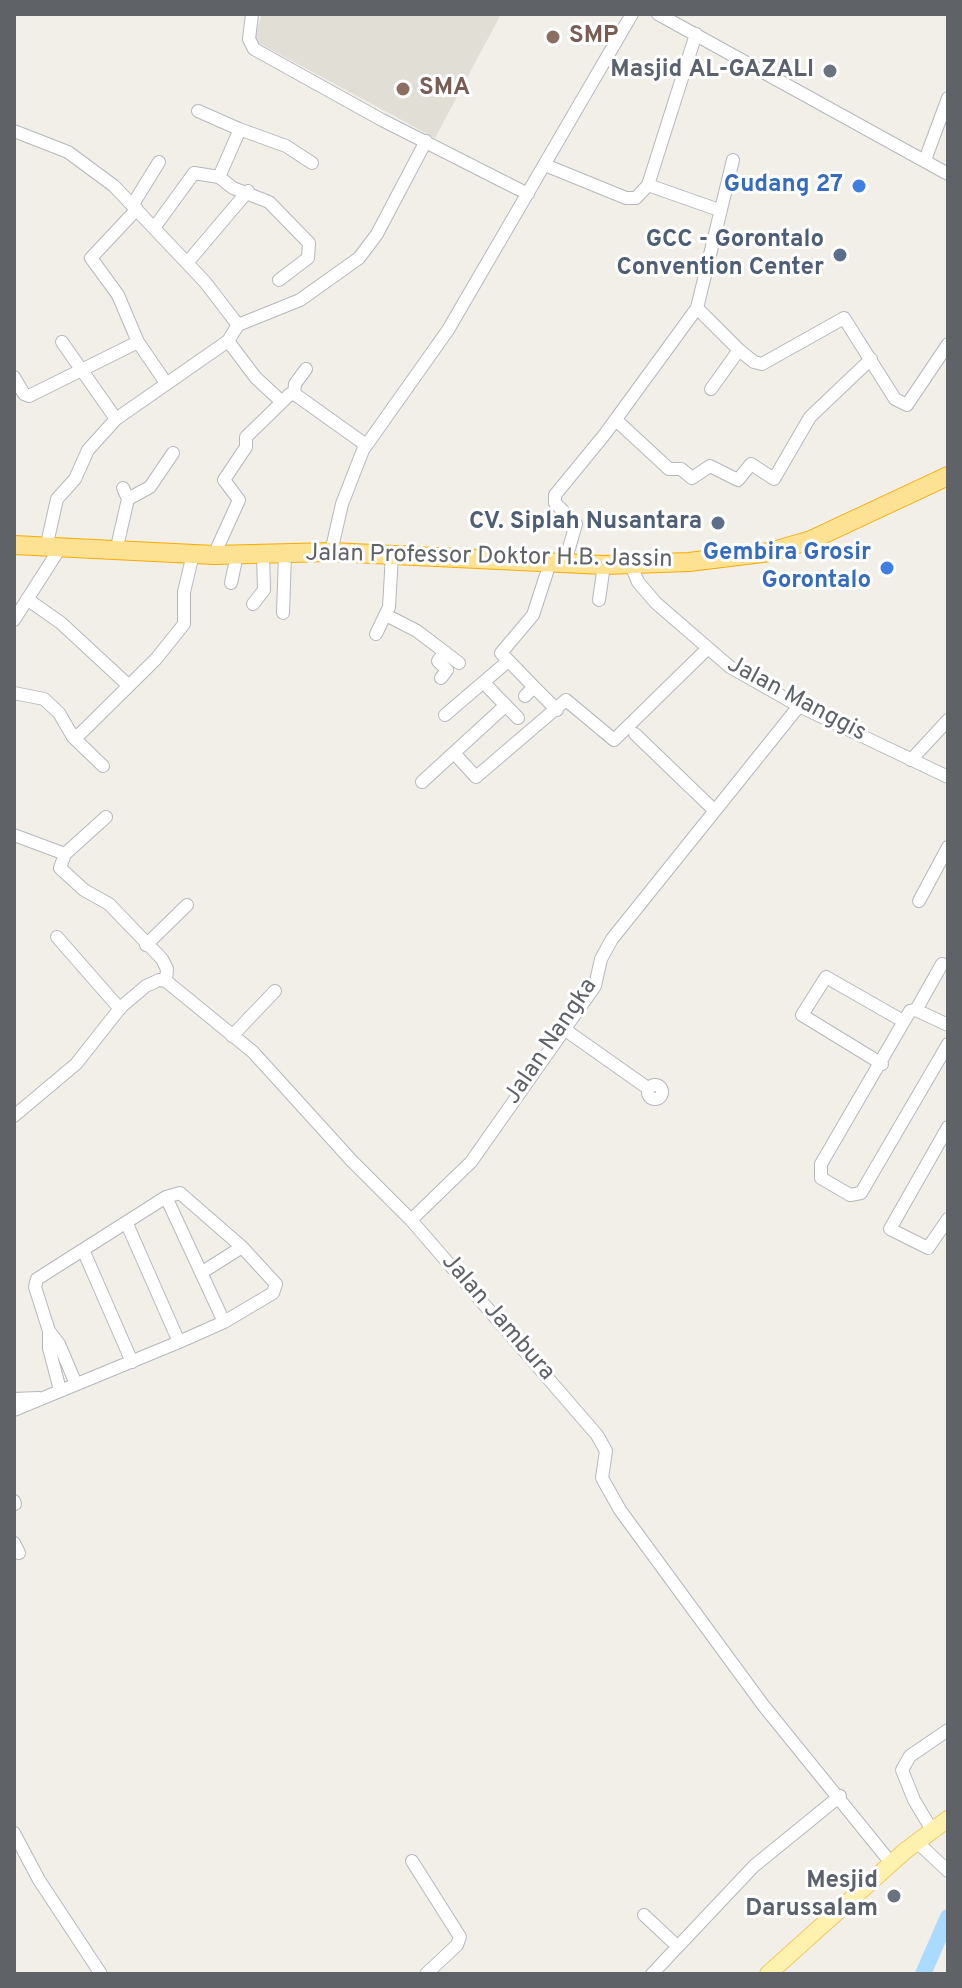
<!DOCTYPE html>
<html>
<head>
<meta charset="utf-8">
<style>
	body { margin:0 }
	#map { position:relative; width:962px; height:1988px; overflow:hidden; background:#f1efe8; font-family:Overpass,sans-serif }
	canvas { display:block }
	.frame { position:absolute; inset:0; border:16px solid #5f6368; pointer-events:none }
</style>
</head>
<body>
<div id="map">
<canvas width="962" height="1988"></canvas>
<div class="frame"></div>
</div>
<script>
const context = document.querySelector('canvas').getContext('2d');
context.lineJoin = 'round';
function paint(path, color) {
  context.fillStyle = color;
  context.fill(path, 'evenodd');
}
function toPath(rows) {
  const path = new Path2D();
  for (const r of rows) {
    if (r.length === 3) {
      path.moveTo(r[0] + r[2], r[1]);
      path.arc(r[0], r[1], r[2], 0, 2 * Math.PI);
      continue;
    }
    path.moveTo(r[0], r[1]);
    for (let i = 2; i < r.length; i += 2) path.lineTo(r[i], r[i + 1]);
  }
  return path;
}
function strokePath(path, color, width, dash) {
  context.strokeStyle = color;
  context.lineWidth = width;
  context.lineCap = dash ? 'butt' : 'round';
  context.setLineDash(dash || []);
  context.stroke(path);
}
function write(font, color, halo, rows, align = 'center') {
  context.font = font + ' Overpass,sans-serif';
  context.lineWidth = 6;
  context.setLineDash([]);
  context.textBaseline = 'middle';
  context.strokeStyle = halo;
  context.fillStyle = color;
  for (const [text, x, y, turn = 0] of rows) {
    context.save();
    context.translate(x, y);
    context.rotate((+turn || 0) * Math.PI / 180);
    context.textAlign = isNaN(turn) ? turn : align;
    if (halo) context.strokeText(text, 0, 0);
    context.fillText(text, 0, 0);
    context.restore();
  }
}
paint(toPath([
	[262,14,501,14,435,138,253,40]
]), '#e1ded6');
strokePath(toPath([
	[923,1974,948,1917]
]), '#aadaff', 16);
const minor = toPath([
	[252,14,249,39,254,49,382,120,528,194],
	[658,14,948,174],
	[696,34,648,185,719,210],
	[239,129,286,146,312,163],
	[14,131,68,152,114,186,205,282,238,325],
	[733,160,697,308,739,350,754,362,762,364,844,318,895,399,907,405,948,344],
	[925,160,948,98],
	[545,165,626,198,636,198,648,185],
	[219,177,233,188,269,202,309,243,308,258,279,280],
	[133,204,159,162],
	[137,209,91,258,118,295,138,342],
	[154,228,194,173,219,177,237,136,239,129,198,111],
	[187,263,248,191],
	[228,341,256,378,282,402,290,394,296,395,366,445],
	[62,342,116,419],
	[14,377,24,394,29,396,138,342,166,383],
	[711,389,739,350],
	[294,394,295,384,306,369],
	[616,420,669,469,681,469,692,478,710,466,738,480,751,464,774,479,810,417,871,359],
	[128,499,150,487,173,453],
	[46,548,57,499,75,479,88,450,116,419,228,341,238,325,300,300,359,258,377,234,426,141],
	[116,551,128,499,123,488],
	[331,552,342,504,363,450,448,330,632,14],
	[214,555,239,500,224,480,246,447,246,437,282,402],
	[565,562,576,524,555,503,555,495,605,434,697,308],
	[631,565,638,582,656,603,730,667,799,706,948,777],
	[231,583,237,555],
	[27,599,61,623,128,685],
	[599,600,604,565],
	[253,604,264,590,263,554],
	[283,613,285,554],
	[386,615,417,631,459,663],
	[14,620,60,548],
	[376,634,389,607,392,555],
	[441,678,447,670,438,661,445,652],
	[484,683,518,718],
	[534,687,501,653,533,615,550,563],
	[14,693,44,699,59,713,73,737,81,733,156,659,184,624,184,592,193,554],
	[525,696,534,687,557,710],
	[445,715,507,662],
	[635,734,714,810],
	[73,737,103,766],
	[454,753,476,777,566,700,614,740,706,650],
	[911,760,948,720],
	[422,782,505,706],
	[106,817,65,854,60,868,84,890,109,904,162,959,167,969,166,981],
	[14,835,65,854],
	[919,901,948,847],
	[57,937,120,1009],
	[146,945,187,905],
	[916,1010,942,964],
	[948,1025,916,1010,910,1011,821,1164,821,1178,850,1195,861,1193,948,1044],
	[564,1029,649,1089],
	[232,1036,275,991],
	[882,1064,802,1015,826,977,903,1021],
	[655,1092,7],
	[14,1116,76,1064,121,1007,146,986,159,980,166,981,253,1052,351,1160,411,1220,597,1435,606,1451,602,1478,620,1510,763,1705,891,1863],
	[948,1127,890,1229,928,1248,948,1219],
	[166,1197,180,1193,242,1247,276,1284,273,1293,224,1322],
	[411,1220,471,1162,595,986,601,959,612,939,799,706],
	[84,1252,132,1362],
	[201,1273,242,1247],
	[49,1331,59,1344,76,1384],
	[60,1390,49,1348,49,1331,35,1287,37,1279,166,1197,224,1322,179,1342],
	[14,1399,39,1398],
	[14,1410,179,1342,127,1224],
	[14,1501,15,1504],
	[14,1543,19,1553],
	[932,1830,914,1800,902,1770,910,1756,948,1730],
	[14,1833,39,1880,101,1974],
	[917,1842,948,1871],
	[412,1861,460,1937,457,1945,426,1974],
	[644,1915,677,1946],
	[652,1974,754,1866,840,1796]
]);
const major = toPath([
	[768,1974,905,1851,948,1819]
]);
const highway = toPath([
	[14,545,214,555,331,552,604,565,689,562,770,552,811,540,948,476]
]);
strokePath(minor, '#b5b8bc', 14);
strokePath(major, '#f2c960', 18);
strokePath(highway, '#f9ab00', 20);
strokePath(minor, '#fff', 12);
strokePath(major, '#fff2af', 16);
strokePath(highway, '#fde293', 18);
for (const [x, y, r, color] of [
	[553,37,8,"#8d6e63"],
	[830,71,8,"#6b7280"],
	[403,89,8,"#8d6e63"],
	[859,186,8,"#3f7fe0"],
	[840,255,8,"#5c6f8a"],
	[718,523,8,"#5c6f8a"],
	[887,568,8,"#3f7fe0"],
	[894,1896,8,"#6b7280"]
]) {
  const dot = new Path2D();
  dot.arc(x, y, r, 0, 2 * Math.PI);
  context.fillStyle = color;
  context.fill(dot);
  strokePath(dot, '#fff', 3);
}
write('bold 24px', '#785e54', '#fff', [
	["SMP",569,37],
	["SMA",419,89]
], 'left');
write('bold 24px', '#5b616d', '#fff', [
	["Masjid AL-GAZALI",814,71],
	["Mesjid",878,1882],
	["Darussalam",878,1910]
], 'right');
write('bold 24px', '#366cbe', '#fff', [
	["Gudang 27",843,186],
	["Gembira Grosir",871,554],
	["Gorontalo",871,582]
], 'right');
write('bold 24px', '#4e5e75', '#fff', [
	["GCC - Gorontalo",824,241],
	["Convention Center",824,269],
	["CV. Siplah Nusantara",702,523]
], 'right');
write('24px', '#5f6368', '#fff', [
	["Jalan Professor Doktor H.B. Jassin",489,558,1],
	["Jalan Manggis",796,700,28],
	["Jalan Nangka",552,1042,-56],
	["Jalan Jambura",497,1318,49]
]);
</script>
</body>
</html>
